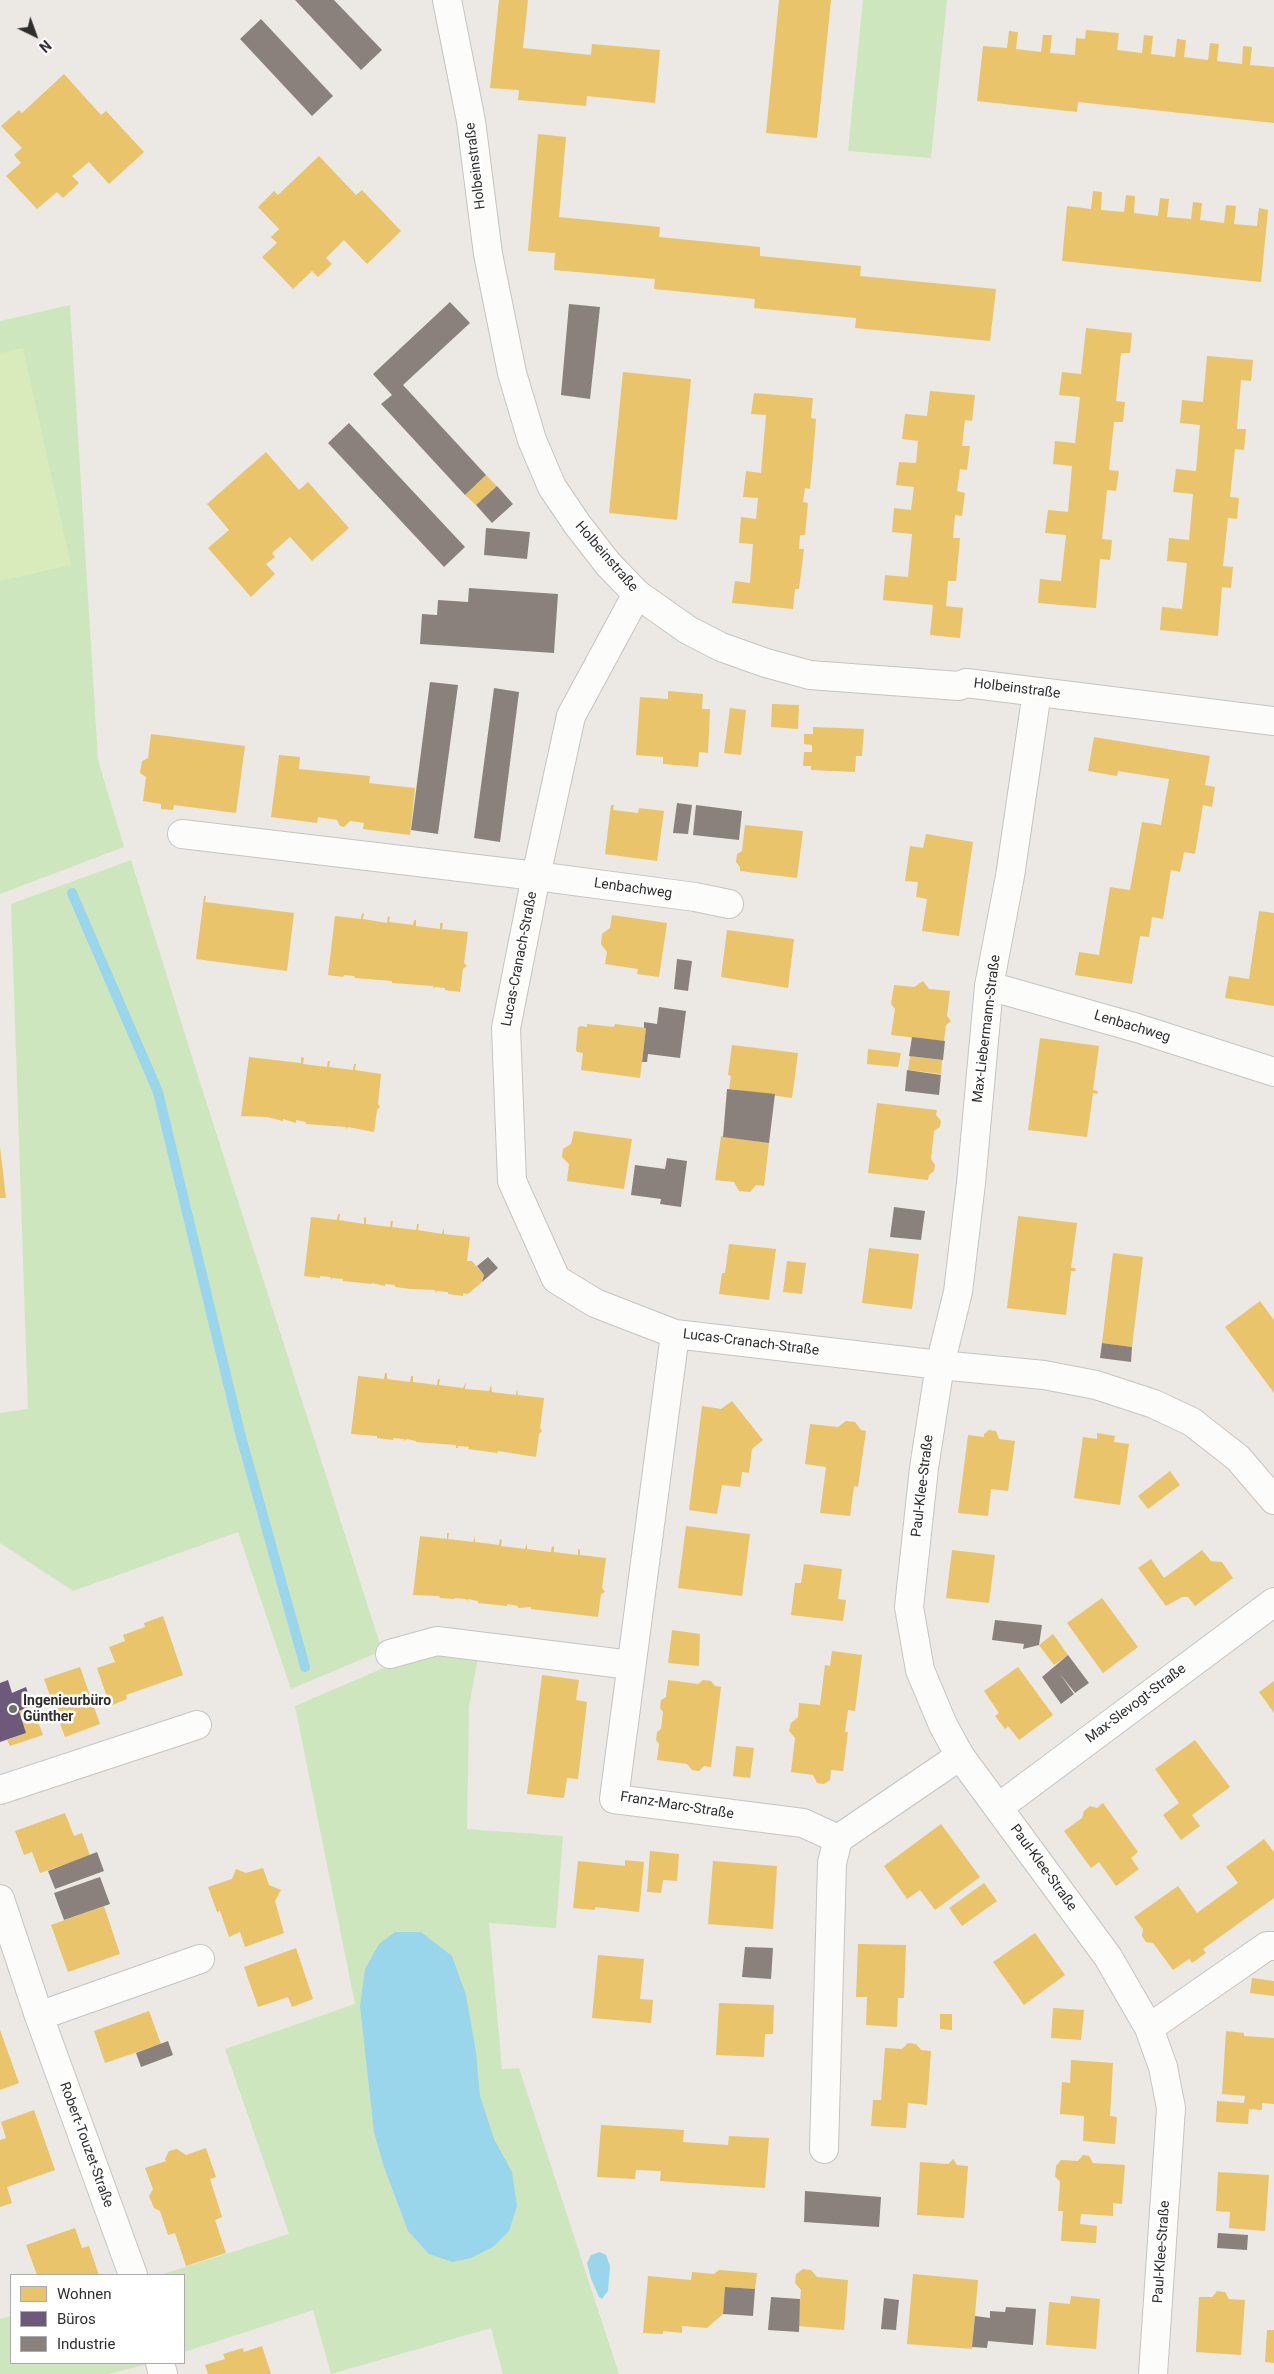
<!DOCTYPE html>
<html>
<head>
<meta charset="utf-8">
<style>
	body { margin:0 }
	#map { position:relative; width:1274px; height:2374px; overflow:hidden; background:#ece8e4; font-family:Roboto,sans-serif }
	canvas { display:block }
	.legend { position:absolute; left:10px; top:2274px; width:175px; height:90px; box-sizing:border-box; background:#fff; border:1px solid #ababab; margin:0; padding:6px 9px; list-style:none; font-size:15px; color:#2e2e2e }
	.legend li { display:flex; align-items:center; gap:10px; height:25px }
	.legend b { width:25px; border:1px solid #ababab }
	.north { position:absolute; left:10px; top:10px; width:50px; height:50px; -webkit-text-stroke:4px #fff; paint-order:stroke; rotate:138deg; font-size:14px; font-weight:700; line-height:20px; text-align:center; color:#2e2e2e }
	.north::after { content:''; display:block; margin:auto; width:18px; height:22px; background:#2e2e2e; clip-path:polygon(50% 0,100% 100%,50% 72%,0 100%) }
</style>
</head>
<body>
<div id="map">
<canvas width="1274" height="2374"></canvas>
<ul class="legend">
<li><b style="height:14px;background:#e9c46a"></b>Wohnen</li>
<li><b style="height:14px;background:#6d597a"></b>Büros</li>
<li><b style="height:14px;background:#8a817c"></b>Industrie</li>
</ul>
<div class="north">N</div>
</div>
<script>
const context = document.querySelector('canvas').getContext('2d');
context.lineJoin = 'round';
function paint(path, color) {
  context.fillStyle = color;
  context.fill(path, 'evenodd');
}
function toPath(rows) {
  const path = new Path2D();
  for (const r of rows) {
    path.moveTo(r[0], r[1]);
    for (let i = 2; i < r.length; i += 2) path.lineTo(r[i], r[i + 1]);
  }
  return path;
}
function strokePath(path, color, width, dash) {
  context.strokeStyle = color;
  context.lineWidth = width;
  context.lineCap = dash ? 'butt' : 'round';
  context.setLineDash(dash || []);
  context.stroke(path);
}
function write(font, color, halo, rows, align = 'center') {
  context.font = font + ' Roboto,sans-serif';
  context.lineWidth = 5;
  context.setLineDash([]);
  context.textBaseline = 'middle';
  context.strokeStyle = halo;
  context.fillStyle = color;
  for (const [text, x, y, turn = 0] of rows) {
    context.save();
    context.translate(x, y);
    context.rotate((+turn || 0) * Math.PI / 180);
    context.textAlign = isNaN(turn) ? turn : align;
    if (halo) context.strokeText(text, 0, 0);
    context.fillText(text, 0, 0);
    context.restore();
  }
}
paint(toPath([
	[863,0,947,0,931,158,848,151],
	[70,305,98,760,124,847,0,894,0,321],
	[131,860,197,1073,380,1644,386,1649,291,1689,238,1532,73,1591,0,1543,0,1413,28,1409,11,904],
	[445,1652,478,1657,469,1707,467,1829,563,1836,556,1928,489,1923,502,2069,519,2068,619,2374,503,2374,491,2328,331,2374,313,2310,184,2352,184,2275,160,2275,289,2234,225,2049,355,2004,295,1706,395,1663],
	[11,2316,11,2363,149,2364,108,2374,0,2374,0,2319]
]), '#cee6be');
paint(toPath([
	[23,348,71,565,0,581,0,353]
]), '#d9eabb');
paint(toPath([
	[395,1932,421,1932,452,1956,466,1995,476,2052,480,2096,494,2139,512,2172,517,2206,509,2231,493,2247,471,2258,452,2262,429,2254,408,2231,384,2167,374,2132,360,2006,365,1969,379,1944],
	[600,2252,606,2255,610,2266,608,2291,602,2299,599,2297,591,2279,587,2263,591,2255]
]), '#99d6ec');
paint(toPath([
	[499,0,528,0,523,48,591,55,592,44,660,50,655,103,587,96,586,106,518,100,519,90,490,88],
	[779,0,831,0,817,138,766,133],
	[1086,30,1119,33,1117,50,1142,53,1144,35,1153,36,1151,54,1175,57,1177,39,1186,40,1184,57,1208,60,1210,43,1219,44,1217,61,1242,64,1243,46,1252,47,1250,65,1274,67,1274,123,1078,102,1077,112,977,101,983,46,1007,48,1009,31,1018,32,1016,49,1041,52,1043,35,1052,35,1050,53,1075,55,1076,38,1085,39],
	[64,74,101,115,106,111,144,152,109,184,89,162,72,176,79,183,63,198,57,192,37,209,6,176,21,163,14,155,22,148,1,126,19,110,22,113],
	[538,134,566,137,559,217,660,227,659,237,760,247,760,256,861,266,860,276,996,289,990,341,855,328,856,318,754,308,755,299,654,289,655,279,554,270,555,253,528,251],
	[319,156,356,195,362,190,401,231,367,264,344,240,326,258,332,264,318,277,312,271,293,289,262,257,277,243,271,237,279,229,258,207,274,191,278,195],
	[1093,191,1102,192,1101,210,1124,212,1126,195,1135,196,1134,213,1158,216,1160,198,1169,199,1167,217,1191,219,1193,202,1202,203,1200,220,1224,223,1226,205,1236,206,1234,224,1257,226,1259,208,1268,210,1261,282,1062,261,1067,206,1091,209],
	[1086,328,1132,333,1130,353,1121,353,1116,401,1125,402,1123,422,1114,422,1109,470,1119,471,1116,491,1107,490,1102,539,1112,540,1110,560,1100,559,1096,608,1038,603,1040,579,1061,581,1066,535,1045,533,1048,510,1068,512,1072,466,1053,464,1055,441,1075,443,1080,397,1059,395,1062,372,1081,374],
	[1207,356,1253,360,1251,381,1241,380,1237,429,1246,429,1244,450,1235,449,1230,497,1239,498,1237,519,1228,518,1223,566,1233,567,1231,588,1222,587,1218,636,1160,630,1162,607,1182,609,1187,563,1167,561,1169,538,1189,540,1193,494,1173,492,1176,469,1196,471,1200,425,1180,423,1182,400,1203,402],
	[623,372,691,379,677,520,609,513],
	[930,391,975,395,972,421,965,420,962,446,970,446,967,470,960,469,957,491,965,493,962,516,955,515,953,538,960,538,956,581,948,581,946,606,963,608,960,638,930,635,933,605,883,600,885,575,908,577,912,534,892,532,894,508,911,510,914,487,896,485,899,462,916,463,918,441,902,439,905,414,927,416],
	[754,393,813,398,811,418,816,419,813,457,810,489,805,488,803,502,808,503,805,535,800,535,799,549,804,549,799,589,795,589,793,609,732,603,735,581,750,583,753,544,739,543,741,517,756,519,758,498,743,497,746,471,761,473,766,415,751,414],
	[266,452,299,490,308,482,349,528,312,561,290,537,272,553,275,557,266,564,275,574,251,597,208,548,229,530,207,504],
	[486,475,497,486,476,505,465,495],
	[668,691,703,694,702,709,710,709,708,753,699,752,698,767,663,764,663,757,636,755,640,697,668,699],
	[772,704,799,705,798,729,771,727],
	[730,708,746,710,741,755,724,753],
	[813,727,864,729,862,756,856,756,855,772,811,770,811,766,803,766,804,752,812,752,812,745,804,744,804,734,813,734],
	[151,734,245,746,236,813,174,805,173,810,161,809,161,804,143,801,146,777,140,773,142,761,148,758],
	[1094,737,1210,756,1205,785,1215,787,1212,807,1203,805,1195,854,1184,852,1180,872,1171,870,1163,919,1152,917,1149,937,1140,936,1132,984,1075,975,1079,952,1099,955,1110,887,1130,890,1142,822,1161,825,1169,779,1118,771,1117,776,1088,771],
	[279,755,300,757,299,769,370,776,369,783,415,788,410,835,363,829,364,823,350,821,344,827,340,826,337,820,318,817,317,823,271,817],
	[611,805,614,805,613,810,638,813,639,808,664,811,657,861,605,854],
	[745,825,803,831,797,878,740,871,740,867,736,862,737,854,742,851],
	[926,834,973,842,959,936,922,931,927,899,916,897,918,882,905,881,910,846,923,848],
	[204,896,206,896,205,902,294,913,287,971,196,959],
	[1259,911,1274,913,1274,1006,1225,998,1229,976,1249,979],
	[362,913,364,914,363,919,387,923,388,916,390,917,389,922,413,925,414,920,416,920,416,926,440,929,440,923,443,923,442,929,468,932,464,963,467,966,463,969,460,992,445,990,445,988,435,987,434,989,433,986,392,983,392,981,355,978,354,976,344,975,343,977,328,975,335,916,361,919],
	[612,915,667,923,659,977,637,974,638,969,605,964,607,952,601,944,602,934,610,928],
	[727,930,794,939,788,988,721,977],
	[923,981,929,989,950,991,947,1016,951,1021,946,1025,944,1041,891,1035,895,1009,891,1004,894,985,914,987],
	[587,1024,614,1027,615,1024,646,1028,640,1078,581,1070,583,1053,577,1052,576,1049,578,1028,580,1026,587,1027],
	[1040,1038,1099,1046,1093,1090,1098,1091,1097,1094,1093,1093,1087,1137,1028,1130],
	[732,1045,798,1053,792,1098,729,1089,731,1076,728,1075],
	[868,1049,901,1053,898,1067,867,1064],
	[910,1056,942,1060,941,1074,908,1070],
	[249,1057,301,1063,301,1057,304,1058,303,1064,327,1067,328,1061,330,1061,329,1067,353,1070,354,1064,356,1064,355,1070,381,1074,378,1104,380,1107,377,1110,374,1132,348,1127,346,1129,346,1127,306,1124,306,1122,296,1120,296,1123,283,1119,283,1121,267,1117,241,1116],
	[877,1103,937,1110,936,1115,941,1121,940,1127,934,1131,931,1159,935,1165,934,1171,929,1175,928,1180,868,1173],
	[574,1131,632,1139,624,1189,567,1181,569,1164,562,1157,563,1149,571,1144],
	[721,1136,769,1143,764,1186,756,1185,750,1192,739,1191,734,1182,715,1180],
	[0,1147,6,1198,0,1198],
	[338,1214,340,1214,339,1220,364,1224,364,1217,366,1218,366,1224,390,1227,391,1221,393,1221,392,1227,416,1230,417,1224,419,1224,418,1230,442,1234,444,1227,444,1234,470,1237,467,1261,472,1261,484,1275,482,1282,468,1294,463,1293,463,1296,448,1294,448,1292,437,1291,436,1293,435,1290,410,1289,395,1287,395,1285,385,1284,385,1286,372,1283,372,1284,343,1281,343,1279,332,1278,332,1280,330,1277,320,1276,320,1278,304,1276,311,1217,337,1220],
	[1018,1216,1077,1223,1071,1268,1075,1268,1076,1271,1071,1271,1066,1315,1007,1308],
	[729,1244,776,1249,769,1300,719,1294,722,1273,725,1273],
	[869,1248,919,1254,912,1309,862,1303],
	[1113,1253,1143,1257,1132,1347,1102,1343],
	[787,1261,806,1263,802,1294,783,1292],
	[1260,1301,1274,1320,1274,1393,1225,1327],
	[385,1373,387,1373,387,1379,410,1382,411,1376,413,1376,413,1382,437,1385,438,1379,440,1379,439,1385,463,1388,466,1382,465,1389,489,1391,491,1385,492,1392,516,1395,517,1389,518,1395,544,1398,540,1428,542,1431,539,1434,536,1457,498,1451,497,1453,468,1449,469,1447,458,1446,458,1448,456,1448,456,1445,416,1442,416,1441,406,1439,404,1441,404,1439,393,1438,393,1440,377,1438,377,1436,351,1434,358,1376,384,1379],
	[732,1401,763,1440,752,1449,749,1473,742,1472,740,1487,722,1485,717,1514,689,1510,702,1406,721,1409],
	[846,1421,855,1422,861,1430,866,1431,858,1487,854,1486,850,1516,820,1513,826,1467,805,1464,810,1424,838,1427],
	[989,1430,996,1431,999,1439,1015,1441,1008,1491,991,1489,988,1516,958,1513,968,1435,984,1437,984,1434],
	[1097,1433,1115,1436,1114,1442,1129,1444,1120,1505,1074,1498,1083,1437,1097,1439],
	[1170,1471,1180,1485,1148,1509,1138,1496],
	[686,1526,750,1534,742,1596,678,1588],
	[447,1533,449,1533,448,1539,473,1542,475,1536,475,1542,499,1545,500,1539,502,1540,501,1546,525,1549,527,1543,527,1549,551,1552,552,1546,554,1547,554,1552,578,1555,578,1549,580,1550,580,1555,606,1558,602,1588,605,1592,601,1594,598,1617,531,1609,531,1607,518,1608,518,1606,507,1604,507,1606,478,1603,478,1601,468,1599,467,1601,466,1599,455,1598,454,1599,440,1598,439,1596,413,1595,420,1536,447,1539],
	[952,1550,995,1555,989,1603,946,1598],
	[1202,1550,1211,1561,1222,1562,1233,1578,1195,1606,1188,1597,1182,1597,1166,1606,1138,1568,1151,1559,1164,1578],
	[804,1564,842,1569,838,1599,846,1600,843,1621,791,1615,795,1583,801,1583],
	[1102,1598,1138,1647,1103,1673,1067,1623],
	[163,1616,183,1675,126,1695,127,1699,110,1706,97,1668,115,1662,109,1647,125,1641,123,1635,145,1627,144,1623],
	[672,1630,700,1634,699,1666,668,1663],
	[1053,1634,1068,1655,1054,1665,1039,1645],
	[832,1651,862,1655,855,1711,848,1710,845,1732,848,1732,843,1771,831,1770,830,1780,824,1784,817,1783,813,1775,791,1772,795,1738,789,1731,791,1723,798,1717,799,1703,820,1705,825,1665,830,1666],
	[80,1667,100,1724,65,1737,44,1679],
	[1018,1667,1053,1715,1019,1740,1008,1726,1005,1729,995,1716,999,1713,984,1691],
	[542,1675,579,1680,576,1700,587,1702,578,1779,567,1778,564,1798,527,1794],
	[668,1680,698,1684,703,1680,711,1681,715,1686,721,1687,711,1767,704,1766,699,1771,692,1770,687,1764,657,1760,659,1744,656,1740,657,1732,661,1729,663,1712,660,1708,661,1700,666,1697],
	[1274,1681,1274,1713,1259,1692],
	[32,1706,43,1735,10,1746,7,1740,26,1733,19,1711],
	[1195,1740,1230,1787,1192,1815,1200,1826,1181,1840,1163,1815,1179,1803,1155,1769],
	[736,1746,754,1748,750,1778,733,1776],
	[1103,1803,1138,1852,1131,1858,1139,1869,1116,1886,1099,1862,1091,1868,1064,1831,1082,1818,1084,1811,1090,1806,1097,1808],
	[65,1813,74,1836,82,1833,90,1856,40,1873,32,1852,24,1855,15,1831],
	[941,1824,980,1877,935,1910,920,1890,907,1899,884,1866],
	[1264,1839,1274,1852,1274,1898,1203,1949,1206,1953,1192,1963,1189,1959,1173,1970,1153,1943,1146,1942,1142,1936,1143,1929,1134,1917,1178,1886,1197,1913,1238,1883,1226,1867],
	[650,1851,679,1854,677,1881,663,1880,661,1893,647,1892],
	[625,1860,644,1862,639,1912,595,1907,595,1910,573,1908,578,1861,625,1866],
	[713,1861,777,1866,773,1929,708,1924],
	[263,1868,269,1885,281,1890,275,1901,284,1933,245,1947,240,1932,229,1937,220,1911,217,1912,208,1887,232,1879,236,1869,246,1873],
	[984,1883,997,1901,962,1926,949,1908],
	[104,1906,120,1954,68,1972,51,1925],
	[1035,1933,1065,1975,1024,2005,993,1962],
	[858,1944,906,1945,904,1998,898,1998,897,2027,866,2025,867,1997,856,1997],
	[296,1948,313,1999,292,2007,288,1997,258,2007,244,1967],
	[598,1955,644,1959,640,1999,653,2000,651,2023,592,2018],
	[1252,1978,1274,1981,1274,1996,1250,1993],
	[719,2003,774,2005,773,2034,765,2034,764,2057,716,2055],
	[1053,2008,1084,2010,1081,2040,1051,2038],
	[149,2011,161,2044,105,2063,94,2031],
	[940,2014,952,2014,952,2030,940,2029],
	[0,2030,19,2083,0,2090],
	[1226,2031,1244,2033,1244,2036,1274,2038,1274,2104,1262,2103,1262,2110,1249,2109,1248,2124,1216,2122,1217,2101,1244,2103,1245,2096,1222,2094],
	[908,2043,916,2044,921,2050,931,2051,927,2105,908,2103,906,2128,871,2126,873,2100,881,2100,885,2048,902,2049],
	[1071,2060,1113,2063,1110,2116,1117,2117,1115,2144,1083,2141,1084,2116,1060,2114,1062,2082,1070,2083],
	[34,2110,55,2170,7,2187,12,2203,0,2207,0,2140,6,2138,1,2122],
	[601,2125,684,2130,683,2142,728,2145,729,2136,769,2138,765,2188,660,2181,661,2171,636,2170,635,2179,597,2177],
	[206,2148,216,2177,210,2179,222,2217,215,2220,226,2253,186,2266,175,2233,168,2235,160,2211,154,2208,149,2196,153,2189,145,2168,166,2161,165,2159,169,2151,177,2149,186,2155],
	[1083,2155,1089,2156,1093,2163,1125,2165,1122,2204,1113,2203,1113,2216,1081,2214,1080,2224,1097,2226,1096,2243,1061,2241,1063,2211,1058,2211,1060,2182,1055,2176,1056,2166,1061,2160,1078,2161],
	[953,2159,957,2165,968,2166,964,2218,917,2215,920,2162,948,2164],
	[1218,2172,1269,2175,1265,2231,1229,2228,1230,2212,1216,2211],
	[75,2228,82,2248,89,2246,99,2275,37,2275,26,2245],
	[803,2269,811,2270,817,2277,848,2280,844,2330,798,2326,801,2290,795,2283,796,2274],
	[719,2270,757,2273,755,2289,725,2287,723,2314,707,2328,682,2326,682,2333,663,2331,663,2334,643,2333,648,2276,691,2280,692,2272,714,2274],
	[913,2274,978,2280,972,2349,907,2344],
	[1217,2291,1225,2292,1229,2299,1245,2300,1241,2355,1196,2352,1199,2297,1212,2297],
	[1071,2296,1100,2299,1096,2349,1046,2345,1049,2302,1070,2304],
	[1267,2330,1274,2330,1274,2363,1265,2362],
	[262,2346,271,2374,208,2374,205,2365,225,2359,223,2354,243,2348,244,2352]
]), '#e9c46a');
paint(toPath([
	[8,1680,12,1693,26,1687,32,1706,19,1711,26,1733,0,1742,0,1683]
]), '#6d597a');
paint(toPath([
	[295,0,334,0,382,50,361,70],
	[261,19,333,96,312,116,240,39],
	[450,302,470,323,403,385,486,475,465,495,381,404,392,395,373,374],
	[569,304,600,307,590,399,561,395],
	[349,423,465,547,444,567,328,443],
	[497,486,513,504,492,523,476,505],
	[486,528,530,532,527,559,484,555],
	[469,588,558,594,554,653,420,644,422,614,437,615,438,600,468,602],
	[430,682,458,685,438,834,411,830],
	[494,688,519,692,500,842,474,838],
	[677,803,692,805,688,834,673,833],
	[696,805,742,811,739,840,693,835],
	[677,959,692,961,688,991,674,989],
	[659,1007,686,1011,680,1058,648,1054,647,1062,642,1062,646,1028,644,1028,644,1022,657,1024],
	[912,1037,945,1041,943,1060,909,1056],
	[907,1070,941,1075,939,1095,905,1091],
	[727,1089,775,1094,769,1143,723,1137],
	[667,1158,687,1161,681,1207,660,1204,661,1199,631,1195,635,1165,665,1169],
	[894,1207,925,1211,921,1240,890,1237],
	[488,1257,498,1268,482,1282,484,1275,477,1266],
	[1102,1343,1132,1347,1131,1362,1100,1358],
	[995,1620,1042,1625,1039,1645,1023,1649,1024,1644,992,1640],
	[1068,1655,1089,1683,1075,1693,1060,1674,1074,1694,1061,1704,1042,1677],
	[97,1852,104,1871,55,1889,48,1871],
	[100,1877,110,1904,64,1920,54,1893],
	[745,1947,773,1948,771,1979,742,1977],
	[168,2041,173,2055,141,2067,136,2053],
	[805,2191,881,2197,879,2227,804,2222],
	[1218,2233,1248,2235,1247,2250,1217,2248],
	[725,2287,755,2289,753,2316,723,2314],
	[771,2297,800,2299,799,2332,768,2330],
	[884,2298,899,2300,896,2330,881,2329],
	[1006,2307,1036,2309,1033,2345,988,2341,987,2348,972,2347,975,2316,990,2318,990,2311,1005,2312]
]), '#8a817c');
strokePath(toPath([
	[72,893,158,1092,240,1433,305,1667]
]), '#99d6ec', 10);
const minor = toPath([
	[447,0,471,121,488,254,512,373,532,440,552,487,577,524,608,564,637,594,688,630,721,647,766,663,810,675,959,686,966,683,1274,721],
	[637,594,571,716,536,876,506,1028,512,1181,556,1279,595,1303,675,1334,940,1365,1044,1375,1096,1385,1154,1404,1192,1422,1238,1458,1274,1500],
	[1037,692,1010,876,989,986,971,1183,958,1292,940,1365,924,1468,909,1607,920,1670,943,1725,960,1756,1108,1957,1149,2028,1163,2067,1171,2108,1153,2374],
	[182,834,536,876,695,897,729,904],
	[989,986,1137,1028,1274,1072],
	[675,1334,614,1799,803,1823,838,1839],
	[390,1654,437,1641,631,1665],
	[0,1790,197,1725],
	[999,1807,1274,1602],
	[0,1899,39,2016,133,2275],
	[39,2016,200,1959],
	[1149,2028,1267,1946,1274,1946],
	[824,2149,832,1863,838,1839,960,1756],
	[160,2363,163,2374]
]);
strokePath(minor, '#c5c4c5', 30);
strokePath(minor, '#fcfcfb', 28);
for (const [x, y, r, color] of [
	[13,1709,5,"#706f6e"]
]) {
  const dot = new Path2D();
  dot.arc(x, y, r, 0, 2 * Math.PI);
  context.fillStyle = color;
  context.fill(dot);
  strokePath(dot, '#fff', 2);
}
write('14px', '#2e2e2e', '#fff', [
	["Holbeinstraße",476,166,-97],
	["Holbeinstraße",606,557,49],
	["Holbeinstraße",1017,689,7],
	["Lenbachweg",633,889,8],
	["Lucas-Cranach-Straße",520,959,-79],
	["Lenbachweg",1132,1027,17],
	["Max-Liebermann-Straße",987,1029,-83],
	["Lucas-Cranach-Straße",751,1343,7],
	["Paul-Klee-Straße",923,1486,-83],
	["Max-Slevogt-Straße",1136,1704,-37],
	["Franz-Marc-Straße",677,1806,9],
	["Paul-Klee-Straße",1043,1868,54],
	["Robert-Touzet-Straße",86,2145,70],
	["Paul-Klee-Straße",1162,2252,-86]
]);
write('bold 14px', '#2e2e2e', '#fff', [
	["Ingenieurbüro",23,1701],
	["Günther",23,1717]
], 'left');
</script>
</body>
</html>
